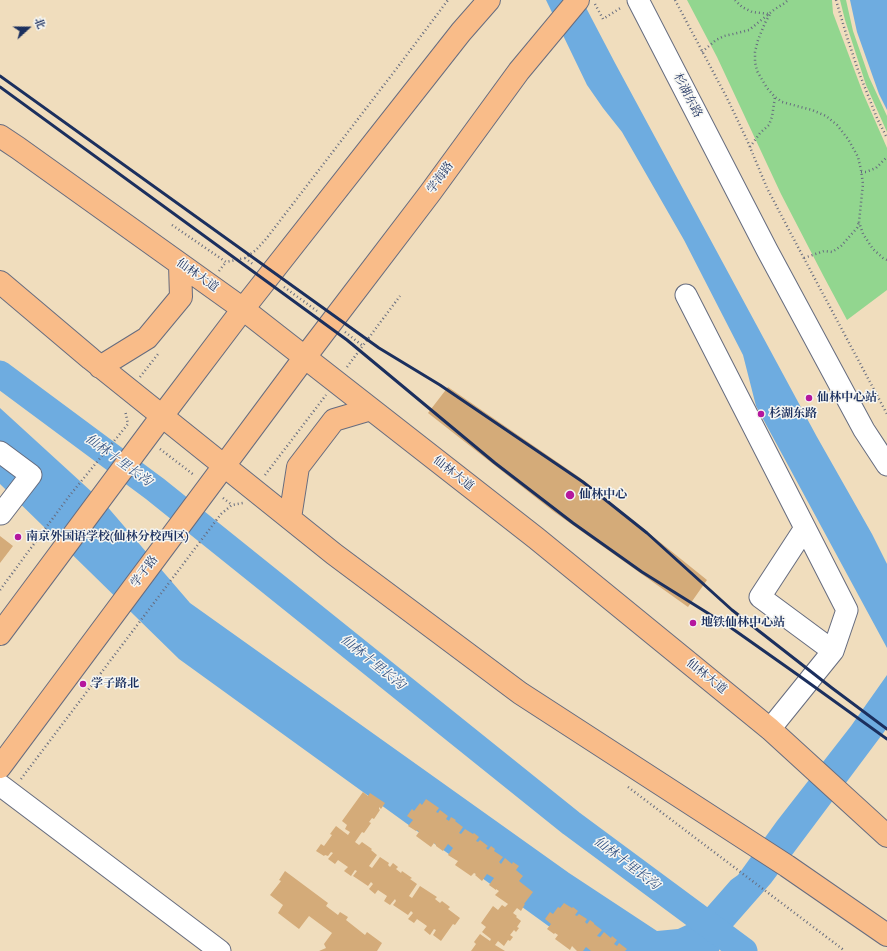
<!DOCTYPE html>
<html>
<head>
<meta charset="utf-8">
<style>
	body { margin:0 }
	#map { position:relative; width:887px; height:951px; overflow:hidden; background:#f0ddbd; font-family:"IM FELL Double Pica","Noto Serif SC",serif }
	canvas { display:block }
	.north { position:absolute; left:8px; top:8px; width:40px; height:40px; -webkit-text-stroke:3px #f6f6f2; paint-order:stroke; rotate:69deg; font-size:11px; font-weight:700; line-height:16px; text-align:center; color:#1b2f5e }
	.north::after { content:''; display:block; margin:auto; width:14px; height:18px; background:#1b2f5e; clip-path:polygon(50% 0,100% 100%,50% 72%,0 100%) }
</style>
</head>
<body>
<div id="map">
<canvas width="887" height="951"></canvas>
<div class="north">北</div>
</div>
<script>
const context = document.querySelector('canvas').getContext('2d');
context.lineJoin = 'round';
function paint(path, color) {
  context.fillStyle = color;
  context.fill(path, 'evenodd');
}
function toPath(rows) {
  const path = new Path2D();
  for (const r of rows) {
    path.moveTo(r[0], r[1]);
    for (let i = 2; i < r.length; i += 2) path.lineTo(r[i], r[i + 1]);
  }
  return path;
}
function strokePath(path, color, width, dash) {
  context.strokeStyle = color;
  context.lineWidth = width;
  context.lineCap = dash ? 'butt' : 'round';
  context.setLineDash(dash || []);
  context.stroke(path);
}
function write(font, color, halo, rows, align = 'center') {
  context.font = font + ' "IM FELL Double Pica","Noto Serif SC",serif';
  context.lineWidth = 3;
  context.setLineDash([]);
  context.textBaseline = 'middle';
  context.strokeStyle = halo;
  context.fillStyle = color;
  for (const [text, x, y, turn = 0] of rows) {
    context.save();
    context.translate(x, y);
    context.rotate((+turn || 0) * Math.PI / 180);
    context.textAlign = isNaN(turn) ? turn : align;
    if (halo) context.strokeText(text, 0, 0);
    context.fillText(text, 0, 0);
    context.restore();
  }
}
paint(toPath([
	[687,0,832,0,833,13,863,93,887,148,887,290,847,320,824,277,781,194,717,57],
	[840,0,846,0,853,31,869,77,887,116,887,132,866,85,845,20]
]), '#92d68f');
paint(toPath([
	[546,0,582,0,615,63,817,437,872,534,887,564,887,648,756,406,743,355,684,240,622,132,603,108,587,85],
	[850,0,887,0,887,110,879,94,857,32],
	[0,408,105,504,190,603,569,873,657,931,678,929,695,921,731,880,738,875,777,821,851,726,887,675,887,728,771,883,721,940,719,951,583,951,179,659,0,484]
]), '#6eace0');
strokePath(toPath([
	[0,374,155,489,571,823,744,951]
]), '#6eace0', 27);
paint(toPath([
	[448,387,579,477,707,580,688,607,553,511,428,413],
	[0,536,13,546,0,563],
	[363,792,368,796,370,793,385,803,381,809,379,807,379,809,380,810,374,819,372,818,369,822,371,823,364,833,362,832,355,842,359,845,362,842,372,849,371,850,377,855,369,866,372,868,380,857,389,863,388,865,390,867,393,863,398,867,396,869,401,873,402,871,412,878,410,879,417,884,409,896,412,898,420,886,437,897,435,899,440,903,442,901,450,907,448,909,460,918,455,925,453,924,441,941,433,935,436,930,434,929,430,935,424,930,427,926,417,919,414,923,408,919,413,913,411,911,408,915,393,905,396,901,395,899,390,905,384,901,387,896,378,890,375,894,369,889,373,884,371,882,368,886,353,876,357,871,355,870,351,876,344,871,348,867,338,860,335,864,328,859,333,853,331,852,328,856,325,855,324,856,316,851,321,844,324,846,332,835,330,834,336,826,348,835,350,832,345,829,347,825,342,821],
	[426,799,439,808,436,812,438,813,440,810,448,816,446,819,449,821,451,817,456,820,455,821,463,827,459,833,461,834,465,829,473,834,474,833,479,837,476,841,478,842,480,840,488,846,486,848,488,850,491,846,495,849,494,851,503,857,499,862,501,864,505,858,512,864,513,862,519,866,516,870,523,876,519,881,533,892,524,904,525,904,521,911,517,908,513,913,517,916,516,917,521,921,517,927,519,928,516,932,514,930,510,935,513,937,510,941,508,940,504,946,498,941,495,945,505,951,471,951,476,944,474,942,480,934,490,941,491,939,482,932,486,927,481,923,493,906,498,910,502,905,505,907,508,904,495,895,499,891,496,889,496,890,489,885,494,878,487,874,482,881,475,875,476,874,474,873,471,876,455,865,458,861,456,860,448,855,453,848,448,844,443,851,436,846,436,845,434,843,431,847,416,836,419,832,417,830,416,831,408,826,413,820,407,816,412,809,414,811,420,803,422,805],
	[285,871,328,903,326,906,338,915,340,912,348,917,346,920,365,935,367,932,382,943,377,951,319,951,326,948,324,944,332,933,309,916,299,929,278,913,283,905,270,895,281,881,279,880],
	[564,903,572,908,573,907,578,911,575,915,577,916,579,914,587,919,585,922,587,924,590,920,594,923,594,924,602,930,597,936,600,937,604,932,611,938,612,936,617,940,614,944,617,946,619,943,627,949,625,951,591,951,586,947,583,951,577,951,572,946,570,950,555,939,558,935,555,933,554,934,547,929,551,924,545,919,550,912,553,914,558,907,560,908]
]), '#d4ab79');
const minor = toPath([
	[638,0,767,250,864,430,887,465],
	[686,295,847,610,833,651,770,729],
	[0,452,31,475,1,514,0,514],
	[805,528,760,597,833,651],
	[0,785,220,951]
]);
const major = toPath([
	[0,136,18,148,243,309,536,538,770,729,887,836],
	[0,282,91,359,334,554,520,693,787,866,887,935],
	[100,367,147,338,181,297,180,265],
	[290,518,298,467,334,420,371,409],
	[0,634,162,416,243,309,461,32,489,0],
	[0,767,305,357,430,193,519,71,578,0]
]);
strokePath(minor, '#666c7f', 23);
strokePath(major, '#666c7f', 24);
strokePath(toPath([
	[675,0,727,98,747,140,767,188,799,249,887,414],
	[735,0,742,7,752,12,770,14,765,23,758,40,755,52,755,62,757,71,767,88,775,97,782,102,812,110,826,116,837,125,848,139,858,157,861,170,863,184,859,222,863,234,873,249,883,258,887,260],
	[836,0,847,37,858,70,877,118,887,138],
	[595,4,603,19,622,7],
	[702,52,716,40,724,36,733,34,749,30,775,9,785,3,788,0],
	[750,147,760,133,769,125,772,117,775,97],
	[861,172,866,172,876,168,887,157],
	[172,225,226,262,245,258,256,250,266,239,397,68,448,0],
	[245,258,254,265],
	[804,258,824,251,832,252,841,246,857,228,859,222],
	[219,271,226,262],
	[284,287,317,311],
	[345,332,363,346],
	[347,367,400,296],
	[140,377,158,354],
	[160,449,194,475],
	[265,475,326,395],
	[223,498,232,505],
	[0,590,70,495,128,424,125,410],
	[21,779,221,514,232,505,243,503],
	[628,787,845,951]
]), '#666c7f', 2.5, [1, 3]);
strokePath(minor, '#fff', 21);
strokePath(major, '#f9bc89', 22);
strokePath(toPath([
	[0,76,379,348,440,385,583,482,647,533,732,610,832,688,887,729],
	[0,87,347,340,495,463,573,523,642,572,730,627,798,675,887,739]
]), '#1b2f5e', 3);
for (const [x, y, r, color] of [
	[809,398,4,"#b5179e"],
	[761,414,4,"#b5179e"],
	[570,495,5,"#b5179e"],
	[18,537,4,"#b5179e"],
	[693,623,4,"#b5179e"],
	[83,684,4,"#b5179e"]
]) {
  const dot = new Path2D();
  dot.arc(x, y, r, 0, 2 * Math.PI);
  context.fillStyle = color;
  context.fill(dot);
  strokePath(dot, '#f6f6f2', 1.5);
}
write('12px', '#1b2f5e', '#f6f6f2', [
	["杉湖东路",687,96,63],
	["学海路",441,178,-54],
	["仙林大道",197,276,35],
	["仙林大道",453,474,38],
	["学子路",145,572,-53],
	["仙林大道",706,677,39]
]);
write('bold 12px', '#1b2f5e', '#f6f6f2', [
	["仙林中心站",817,398],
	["杉湖东路",769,414],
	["仙林中心",579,495],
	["南京外国语学校(仙林分校西区)",26,537],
	["地铁仙林中心站",701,623],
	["学子路北",91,684]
], 'left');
write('italic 13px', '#345485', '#f6f6f2', [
	["仙林十里长沟",118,461,36],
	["仙林十里长沟",372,663,39],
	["仙林十里长沟",626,864,37]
]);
</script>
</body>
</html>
